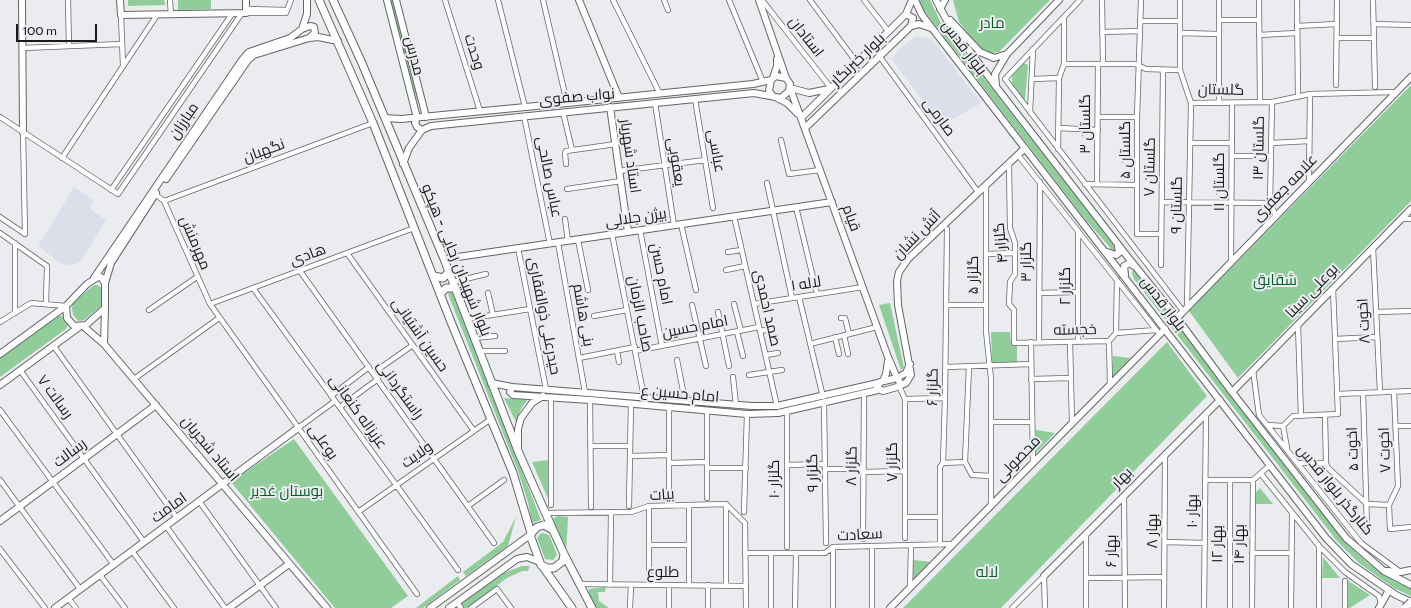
<!DOCTYPE html>
<html>
<head>
<meta charset="utf-8">
<style>
	body { margin:0 }
	#map { position:relative; width:1411px; height:608px; overflow:hidden; background:#eaecf0; font-family:Cabin,sans-serif }
	canvas { display:block }
	.scale { position:absolute; left:16px; top:24px; width:81px; height:18px; box-sizing:border-box; border:2px solid #191a1b; border-top:0; padding-left:5px; font-size:12px; line-height:14px; white-space:nowrap; color:#191a1b; -webkit-text-stroke:3px #eaecf0; paint-order:stroke }
</style>
</head>
<body>
<div id="map">
<canvas width="1411" height="608"></canvas>
<div class="scale">100 m</div>
</div>
<script>
const context = document.querySelector('canvas').getContext('2d');
context.lineJoin = 'round';
function paint(path, color) {
  context.fillStyle = color;
  context.fill(path, 'evenodd');
}
function toPath(rows) {
  const path = new Path2D();
  for (const r of rows) {
    path.moveTo(r[0], r[1]);
    for (let i = 2; i < r.length; i += 2) path.lineTo(r[i], r[i + 1]);
  }
  return path;
}
function strokePath(path, color, width, dash) {
  context.strokeStyle = color;
  context.lineWidth = width;
  context.lineCap = dash ? 'butt' : 'round';
  context.setLineDash(dash || []);
  context.stroke(path);
}
function write(font, color, halo, rows, align = 'center') {
  context.font = font + ' Cabin,Cairo,sans-serif';
  context.lineWidth = 4;
  context.setLineDash([]);
  context.textBaseline = 'middle';
  context.strokeStyle = halo;
  context.fillStyle = color;
  for (const [text, x, y, turn = 0] of rows) {
    context.save();
    context.translate(x, y);
    context.rotate((+turn || 0) * Math.PI / 180);
    context.textAlign = isNaN(turn) ? turn : align;
    if (halo) context.strokeText(text, 0, 0);
    context.fillText(text, 0, 0);
    context.restore();
  }
}
paint(toPath([
	[916,36,932,39,981,103,941,126,892,59,898,50],
	[74,187,94,200,89,208,106,220,81,261,75,264,66,265,60,263,38,246]
]), '#dadfea');
paint(toPath([
	[128,0,164,0,165,5,128,6],
	[178,0,211,0,211,9,178,10],
	[389,0,396,0,418,97,417,100],
	[918,0,930,0,941,23,1113,244,1115,249,1113,251,1085,219,926,13],
	[953,0,1050,0,999,52,990,53,981,50,959,22],
	[1024,63,1028,65,1025,100,1024,101,1012,83,1012,76],
	[1411,85,1411,201,1238,378,1189,311],
	[1133,269,1139,273,1345,542,1368,563,1396,582,1411,588,1411,596,1394,588,1359,563,1337,541,1134,279,1132,273],
	[94,285,98,285,101,288,101,306,84,320,78,321,73,315,72,308,73,303],
	[450,291,453,292,541,520,532,523,528,502,518,471,448,294],
	[890,303,904,368,901,370,879,305],
	[57,316,62,316,68,325,66,329,0,377,0,357],
	[991,332,1010,332,1011,345,1017,345,1017,363,992,363],
	[1167,342,1207,396,1001,608,903,608],
	[1113,356,1131,358,1112,378],
	[504,398,527,400,521,409,516,422],
	[1036,430,1055,433,1036,453],
	[294,439,408,596,391,608,335,608,231,482],
	[549,460,549,501,532,462],
	[1260,488,1273,504,1256,504,1256,492],
	[558,516,568,517,566,554,553,523,554,518],
	[516,517,508,546,466,576,463,572,503,542],
	[542,533,549,535,553,544,557,555,553,560,545,559,541,548,537,539,539,535],
	[1323,557,1340,578,1322,578],
	[913,560,932,562,912,582],
	[522,566,530,566,528,571,522,571,507,578,467,608,464,608,461,604,504,573],
	[458,576,460,580,423,608,416,608],
	[1347,580,1370,595,1350,608,1347,608],
	[606,587,605,592,598,592,599,601,609,608,597,608,589,596,589,589]
]), '#90cd9b');
const street = toPath([
	[68,0,69,46],
	[170,0,171,15],
	[445,0,480,111],
	[498,0,525,107],
	[543,0,567,103],
	[613,0,660,94],
	[664,0,668,10],
	[729,0,763,82],
	[762,0,831,88],
	[810,0,857,63],
	[864,0,889,32],
	[1080,0,1005,79,1183,311],
	[1102,0,1103,64],
	[1141,0,1137,117,1137,234,1161,234],
	[1180,0,1180,70],
	[1219,0,1219,103],
	[1259,0,1260,102],
	[1297,0,1298,97],
	[1373,0,1375,87],
	[246,9,287,10],
	[246,13,286,13,291,0],
	[121,15,123,66],
	[1219,20,1259,20],
	[1140,21,1180,21],
	[1374,24,1411,25],
	[1297,26,1337,24],
	[1102,32,1140,31],
	[1180,33,1219,34],
	[1259,35,1297,33],
	[1337,38,1374,38],
	[22,48,122,44],
	[880,57,978,192],
	[1064,64,1064,17],
	[1032,79,1059,78,1064,64,1135,64,1146,69,1180,70,1191,103,1272,102,1310,94,1396,92],
	[1336,85,1337,0],
	[695,99,713,208],
	[1272,102,1270,203,1276,216],
	[655,103,674,225],
	[563,112,572,150],
	[1030,112,1033,49],
	[524,116,550,244],
	[0,117,118,194,242,13],
	[1098,117,1137,117],
	[1059,128,1098,130],
	[23,132,25,234],
	[781,140,789,174,820,170],
	[1191,143,1232,143],
	[1272,143,1309,141],
	[1058,149,1059,78],
	[1018,155,1157,331],
	[1232,156,1271,156],
	[62,158,157,15],
	[1009,163,1010,228,1015,243,1015,274,1010,282,1009,304,1014,310,1014,343,1109,341,1116,333,1156,330],
	[566,164,565,153,566,151,616,144],
	[619,171,705,160],
	[1309,182,1310,94],
	[767,183,792,298],
	[986,184,986,331,991,379,991,506],
	[1085,184,1137,185],
	[1097,184,1098,64],
	[567,189,621,181],
	[111,190,232,14],
	[155,194,164,201,210,304,417,594],
	[164,201,373,123],
	[1162,202,1270,203],
	[796,207,817,294],
	[734,216,777,406],
	[0,217,25,234],
	[565,219,568,241],
	[1401,219,1411,219],
	[681,224,696,290],
	[640,230,662,346],
	[1078,231,1078,342],
	[0,233,47,266,46,304],
	[612,234,644,397],
	[578,240,588,290],
	[15,243,15,313],
	[558,243,585,392],
	[518,248,546,389],
	[1373,248,1380,392],
	[728,252,741,250],
	[347,253,474,431],
	[986,254,1015,253],
	[1231,262,1232,103],
	[1161,265,1163,70],
	[726,270,745,266],
	[300,271,494,543],
	[453,282,486,274],
	[253,288,458,570],
	[488,293,493,315],
	[1039,293,1078,292],
	[799,297,823,397],
	[210,304,414,228],
	[734,304,741,331],
	[754,304,863,287],
	[692,305,706,366],
	[946,305,986,305],
	[1187,307,1191,103],
	[149,310,197,277],
	[718,312,729,366],
	[1376,312,1411,311],
	[594,316,627,310],
	[841,318,845,318,849,334],
	[467,319,530,309],
	[0,322,31,303,66,306],
	[1298,325,1301,416],
	[760,331,772,329],
	[737,332,743,356],
	[1116,333,1117,280],
	[844,335,848,354],
	[835,337,839,354],
	[474,338,495,336],
	[1335,339,1377,337],
	[1109,341,1110,385],
	[1031,342,1033,463],
	[1039,342,1040,182],
	[1070,342,1072,423],
	[810,344,877,327],
	[53,345,177,518],
	[479,351,505,351],
	[617,351,619,362],
	[635,351,759,327],
	[766,355,778,353],
	[579,358,635,347],
	[677,360,685,401],
	[969,366,965,462,972,475,991,476],
	[946,367,1031,364],
	[20,370,144,542],
	[1253,370,1259,415,1361,543,1399,571],
	[373,373,413,345],
	[749,375,782,370],
	[733,377,736,405],
	[134,379,219,318],
	[1031,379,1071,378],
	[899,386,905,399,905,538],
	[1363,393,1367,528],
	[1337,394,1411,391],
	[331,396,369,367],
	[905,399,945,398],
	[590,400,591,507],
	[824,404,826,543],
	[669,406,669,499],
	[340,407,378,379],
	[0,410,114,565],
	[707,410,707,498],
	[1325,415,1326,463,1328,468,1367,504,1389,505,1390,529,1411,527],
	[991,422,1032,422],
	[1267,425,1283,426,1293,416,1338,414,1333,288],
	[1283,426,1287,448],
	[1396,426,1411,426],
	[298,428,335,401],
	[590,446,630,446],
	[630,456,669,455],
	[669,463,707,462],
	[943,463,965,462],
	[1299,463,1326,463],
	[787,465,825,464],
	[707,468,746,468],
	[825,469,864,469],
	[864,472,905,471],
	[1261,474,1319,546,1345,572,1379,596,1381,604],
	[0,480,80,589],
	[1205,480,1253,480],
	[1253,480,1269,466],
	[1124,496,1125,608],
	[199,501,276,608],
	[726,504,726,585],
	[551,505,551,397],
	[1389,505,1398,486,1394,392],
	[468,506,504,480],
	[629,506,631,403],
	[649,506,649,585],
	[358,512,491,419],
	[744,512,747,414],
	[545,513,631,512,649,506,726,504,745,523,746,608],
	[905,517,940,517],
	[166,526,225,608],
	[1086,534,1086,608],
	[863,539,864,393],
	[1165,542,1205,543],
	[649,545,689,545],
	[940,545,940,467,943,463,945,398,947,229],
	[1319,546,1319,608],
	[787,547,787,411],
	[0,549,45,608],
	[132,551,174,608],
	[745,553,825,553,833,547,953,544],
	[1252,553,1292,553],
	[100,575,125,608],
	[1044,576,1045,608],
	[1086,578,1164,577],
	[1345,581,1345,608],
	[579,584,746,586],
	[610,585,611,512],
	[689,585,689,505],
	[910,588,911,546],
	[68,598,76,608],
	[457,602,461,608],
	[471,608,497,589,511,608],
	[630,608,631,585],
	[669,608,669,585],
	[708,608,708,585],
	[771,608,771,553],
	[795,608,796,553],
	[833,608,833,547],
	[872,608,872,546],
	[1012,608,1044,576],
	[1164,608,1165,454],
	[1204,608,1206,415],
	[1230,608,1230,480],
	[1252,608,1253,480],
	[1291,608,1292,513]
]);
const secondary = toPath([
	[22,0,23,132],
	[120,0,121,15,246,13,246,0],
	[387,0,417,118,415,123,417,127,422,130],
	[396,0,426,117],
	[579,0,619,98],
	[759,0,786,78],
	[915,0,922,15,942,41,1326,538,1351,564,1396,595,1411,602],
	[936,0,946,19,997,88,1127,256,1177,318,1232,392,1346,538,1384,571,1411,585],
	[941,10,940,9,945,0],
	[906,14,913,18,911,26],
	[950,20,980,52,994,58,1007,54],
	[302,29,310,26,314,27,315,33,309,38],
	[773,78,777,66,777,59],
	[996,85,995,74,1007,54,1059,0],
	[790,88,888,357,897,378,906,373,910,364],
	[790,88,809,93,829,89],
	[777,98,787,103,798,114],
	[610,107,628,232],
	[385,118,401,119,567,103,753,84,771,80],
	[801,118,906,14,912,0],
	[805,128,911,26,919,24,931,28],
	[403,164,409,148,422,130,431,126,754,93,781,98,789,91,790,84,786,78,776,76,771,80,769,91,773,96],
	[166,179,248,60,254,55,309,38,318,37,338,41],
	[1107,252,1116,255,1119,253,1118,246],
	[444,259,832,202],
	[1125,275,1124,266,1130,263,1134,266],
	[98,277,101,277,105,283,105,308,86,325,74,326,67,318,66,306,87,284,98,277],
	[94,278,242,60,249,52,290,38,297,33,302,29,307,14,307,0],
	[105,283,111,263,156,193],
	[1177,318,1411,77],
	[83,326,104,344,327,608],
	[104,344,105,308],
	[0,354,66,306],
	[897,378,901,384,897,387,883,391,877,388,880,382,897,378],
	[883,381,886,374,888,361],
	[491,383,512,387,752,406,777,406,878,383],
	[0,385,79,327],
	[899,386,906,383,911,375,898,305,897,281,899,272,908,259,1025,148],
	[512,387,510,392,513,395,590,400,747,414,778,413,878,390],
	[1232,392,1411,209],
	[518,448,518,429,521,418,532,403,543,396],
	[0,521,156,405],
	[1387,571,1401,572,1411,570],
	[1044,576,1220,400],
	[55,608,298,428],
	[229,608,289,564],
	[430,608,530,535],
	[449,608,517,559,527,557,540,562],
	[890,608,1165,329],
	[1379,608,1389,590]
]);
const primary = toPath([
	[319,0,373,123,451,322,513,473,531,533],
	[333,0,361,61,444,259,518,451,553,530],
	[434,276,443,278,449,272],
	[440,294,446,288,455,288],
	[544,525,553,530,564,554,563,561,554,568,547,568,541,565,530,535,537,527,544,525],
	[564,554,592,608],
	[543,567,572,608]
]);
strokePath(street, '#626467', 6);
strokePath(secondary, '#626467', 8);
strokePath(primary, '#626467', 9);
strokePath(street, '#fff', 4.5);
strokePath(secondary, '#fff', 6);
strokePath(primary, '#fff', 7);
const primaryBridge = toPath([
	[1405,608,1411,602]
]);
strokePath(primaryBridge, '#626467', 9, []);
strokePath(primaryBridge, '#fff', 7);
write('15px', '#046028', '#eaecf0', [
	["مادر",992,24],
	["شقایق",1275,281],
	["بوستان غدیر",287,492],
	["لاله",987,573]
]);
write('15px', '#191a1b', '#eaecf0', [
	["استادان",806,37,52],
	["بلوار قدس",964,48,53],
	["وحدت",474,52,72],
	["مدرس",414,56,76],
	["بلوار خبرنگار",858,60,-44],
	["گلستان",1221,90,1],
	["نواب صفوی",577,97,-5],
	["صارمی",939,117,54],
	["مبارزان",184,121,-56],
	["گلستان ۳",1086,124,-90],
	["گلستان ۱۳",1259,148,-89],
	["گلستان ۵",1126,150,-90],
	["نگهبان",264,151,-20],
	["عباسی",716,151,80],
	["استاد شهریار",630,156,82],
	["یعقوبی",676,162,81],
	["گلستان ۷",1150,167,-89],
	["عباس صالحی",549,177,79],
	["گلستان ۱۱",1220,182,-90],
	["علامه جعفری",1285,188,-46],
	["گلستان ۹",1177,205,-89],
	["بیژن جلالی",636,218,-8],
	["قیام",851,218,70],
	["آتش نشان",917,235,-46],
	["مهرمنش",195,243,67],
	["گلزار ۴",1001,243,-95],
	["هادی",308,255,-20],
	["بلوار شهیدان رجایی - هپکو",456,260,68],
	["گلزار ۳",1027,262,-90],
	["امام حسن",661,274,79],
	["گلزار ۵",974,275,-90],
	["لاله ۱",806,284,-9],
	["گلزار ۲",1066,286,-90],
	["بوعلی سینا",1312,291,-46],
	["بلوار قدس",1163,304,53],
	["صمد احمدی",767,308,77],
	["صاحب الزمان",640,314,79],
	["بنی هاشم",583,315,80],
	["حیدرعلی ذوالفقاری",544,316,79],
	["اخوت ۸",1364,321,-93],
	["امام حسین",695,327,-11],
	["خجسته",1075,330,-1],
	["حسین آشتیانی",420,335,55],
	["گلزار ۶",933,387,-89],
	["راستگردانی",400,390,54],
	["امام حسین ع",680,394,5],
	["رسالت ۷",55,397,54],
	["عزیزاله کنعانی",358,412,54],
	["بوعلی",323,442,55],
	["استاد شجریان",210,449,50],
	["اخوت ۵",1353,449,-92],
	["اخوت ۷",1385,450,-92],
	["رسالت",70,453,-37],
	["ولایت",417,455,-35],
	["محصولی",1018,459,-46],
	["گلزار ۷",893,462,-90],
	["گلزار ۸",852,466,-89],
	["گلزار ۹",813,473,-91],
	["بهار",1122,478,-45],
	["گلزار ۱۰",775,479,-90],
	["کنارگذر بلوار قدس",1335,490,51],
	["بیات",662,495,-4],
	["امامت",169,508,-36],
	["بهار ۱۰",1193,511,-90],
	["بهار ۸",1153,531,-90],
	["سعادت",860,535,-3],
	["بهار ۱۲",1218,544,-90],
	["بهار ۱۴",1240,544,-90],
	["بهار ۶",1112,551,-90],
	["طلوع",663,573]
]);
</script>
</body>
</html>
